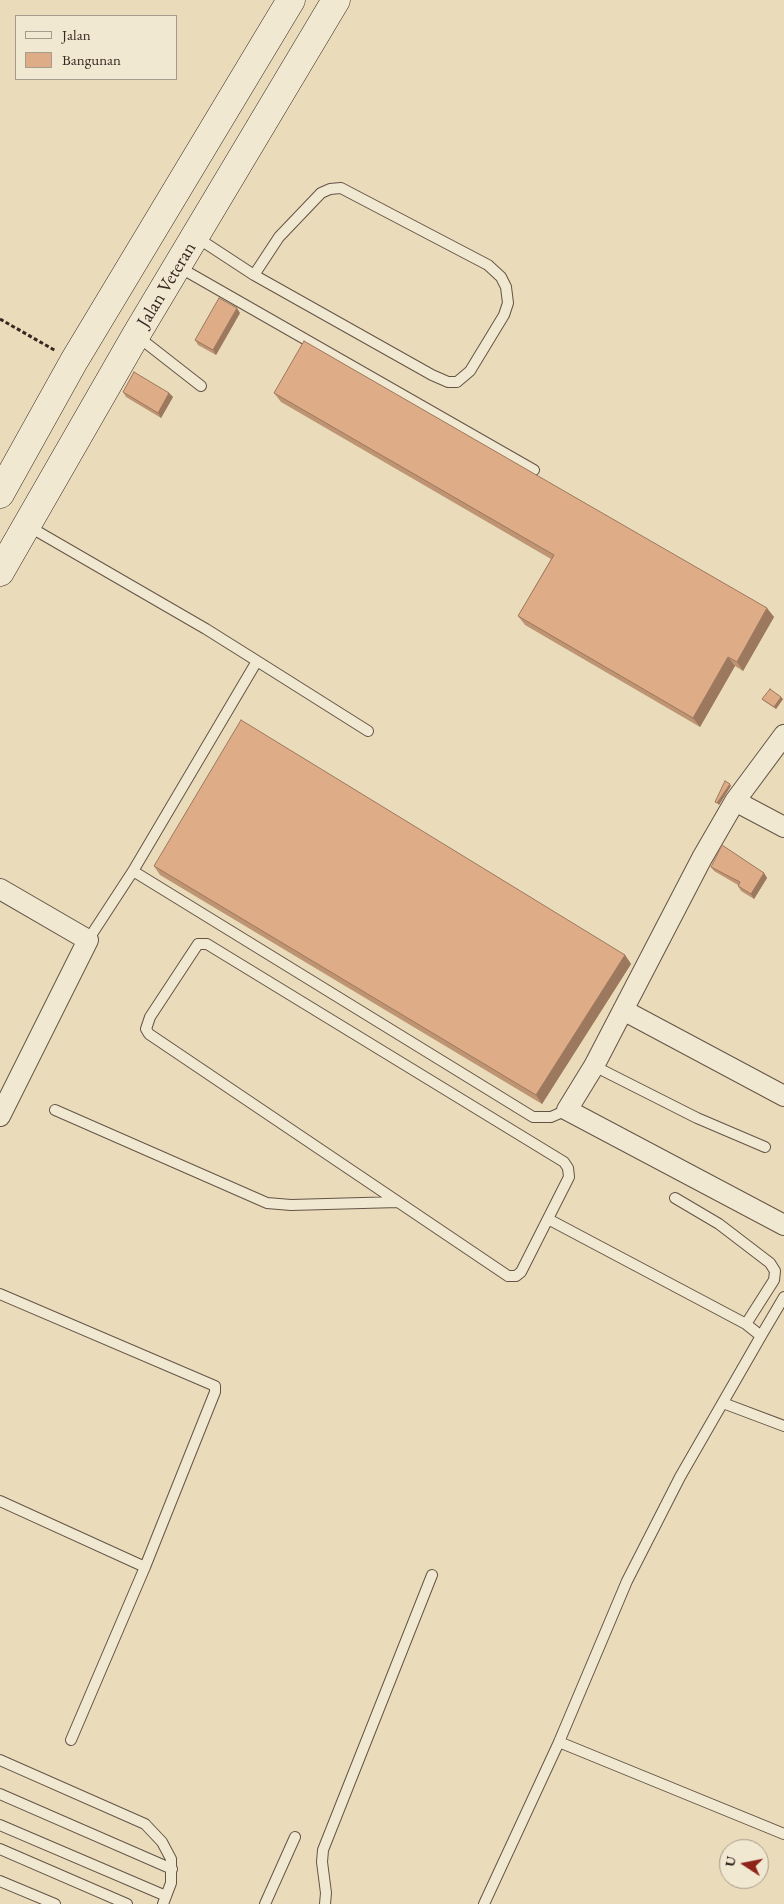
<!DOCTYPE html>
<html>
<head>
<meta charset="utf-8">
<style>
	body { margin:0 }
	#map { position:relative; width:784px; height:1904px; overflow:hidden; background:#eadcba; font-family:"EB Garamond",serif }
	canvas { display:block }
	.legend { position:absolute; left:15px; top:15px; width:162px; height:65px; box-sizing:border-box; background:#f1e8d2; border:1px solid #a79b8b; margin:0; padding:6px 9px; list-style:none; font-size:15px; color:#382720 }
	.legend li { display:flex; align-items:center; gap:10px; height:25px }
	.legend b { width:25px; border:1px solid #a79b8b }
	.north { position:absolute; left:719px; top:1839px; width:50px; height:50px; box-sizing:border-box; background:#f1e8d2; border:1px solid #a79b8b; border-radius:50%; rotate:281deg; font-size:14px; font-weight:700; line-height:20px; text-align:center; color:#382720 }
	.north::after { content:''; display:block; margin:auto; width:18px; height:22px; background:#8f2418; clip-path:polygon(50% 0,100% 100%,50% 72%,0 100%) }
</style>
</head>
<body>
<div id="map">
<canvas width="784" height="1904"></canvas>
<ul class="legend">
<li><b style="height:6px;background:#f1e8d2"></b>Jalan</li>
<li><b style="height:14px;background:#deac86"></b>Bangunan</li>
</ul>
<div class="north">U</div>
</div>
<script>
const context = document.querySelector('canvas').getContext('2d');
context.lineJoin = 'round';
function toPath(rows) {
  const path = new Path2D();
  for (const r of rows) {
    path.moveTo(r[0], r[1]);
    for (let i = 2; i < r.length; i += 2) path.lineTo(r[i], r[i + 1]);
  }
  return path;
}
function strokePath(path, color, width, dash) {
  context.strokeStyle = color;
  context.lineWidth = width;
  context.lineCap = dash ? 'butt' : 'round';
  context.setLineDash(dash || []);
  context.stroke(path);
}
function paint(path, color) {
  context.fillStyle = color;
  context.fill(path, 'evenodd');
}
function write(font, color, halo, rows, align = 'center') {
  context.font = font + ' "EB Garamond",serif';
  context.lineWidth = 4;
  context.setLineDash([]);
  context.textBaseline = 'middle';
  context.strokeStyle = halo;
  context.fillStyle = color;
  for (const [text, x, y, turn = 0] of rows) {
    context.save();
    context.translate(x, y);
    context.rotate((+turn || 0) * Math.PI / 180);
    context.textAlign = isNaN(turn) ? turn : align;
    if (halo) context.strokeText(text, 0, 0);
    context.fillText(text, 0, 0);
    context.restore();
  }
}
const lane = toPath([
	[196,237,254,275,279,237,321,193,330,189,341,188,488,265,501,277,506,287,508,303,504,315,470,371,457,382,448,382,432,375,254,275],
	[177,266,534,470],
	[137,336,201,386],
	[28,526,206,629,257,661,133,871,533,1117,551,1117,567,1110],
	[257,661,368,731],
	[88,940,133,871],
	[198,944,207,944,564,1162,568,1168,569,1177,521,1272,516,1276,508,1276,149,1034,146,1029,150,1017,198,944],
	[594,1066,697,1118,765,1147],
	[55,1110,267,1203,291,1205,398,1202],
	[675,1198,719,1224,770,1263,775,1271,774,1280,746,1324],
	[0,1294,215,1386,215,1392,145,1567],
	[761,1336,784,1297],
	[723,1403,784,1426],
	[0,1501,145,1567,71,1740],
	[559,1742,784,1834],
	[0,1760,145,1824,162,1842,171,1859,171,1883,163,1904],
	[0,1794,172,1869],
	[0,1825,166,1896],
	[0,1849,127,1904],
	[0,1881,55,1904],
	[265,1904,295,1837],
	[325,1904,326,1893,322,1862,323,1850,432,1575],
	[484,1904,559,1742,627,1581,680,1477,761,1336,746,1324,548,1219]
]);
const street = toPath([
	[784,735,735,801,702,858,594,1066,567,1110,784,1225],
	[735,801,784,827],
	[0,889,88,940,0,1116],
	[623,1010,784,1096]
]);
const secondary = toPath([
	[0,494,74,361,291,0],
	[0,572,136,335,336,0]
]);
strokePath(lane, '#645446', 12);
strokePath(street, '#645446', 22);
strokePath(secondary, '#382720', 29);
strokePath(toPath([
	[0,319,56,351]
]), '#382720', 3, [4, 2.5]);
strokePath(lane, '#f1e8d2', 10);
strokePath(street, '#f1e8d2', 20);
strokePath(secondary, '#f1e8d2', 28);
paint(toPath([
	[240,313,216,355,198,345,195,340],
	[123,392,169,393,173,397,161,418,126,397],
	[274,393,774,617,743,671,735,666,700,727,525,625,518,616,551,559,281,402],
	[762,699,783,699,776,709,764,701],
	[154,866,625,955,631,964,542,1104,160,875],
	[711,867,764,873,767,878,754,899,741,891,738,886,738,885,714,871]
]), '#bf9473');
paint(toPath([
	[237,308,240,313,216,355,213,350],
	[169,393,173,397,161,418,158,413],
	[767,608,774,617,743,671,737,662],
	[728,657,735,666,700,727,693,718],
	[781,697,783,699,776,709,774,707],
	[730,784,731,786,719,805,717,803],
	[764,873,767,878,754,899,751,894],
	[625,955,631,964,542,1104,536,1095]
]), '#9b785e');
const building = toPath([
	[219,298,237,308,213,350,195,340,219,298],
	[304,341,767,608,737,662,728,657,693,718,518,616,554,555,274,393,304,341],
	[134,372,169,393,158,413,123,392,134,372],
	[770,689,781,697,774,707,762,699,770,689],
	[241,720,625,955,536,1095,154,866,241,720],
	[725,781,730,784,717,803,715,802,725,781],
	[722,845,764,873,751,894,738,886,740,882,711,867,722,845]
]);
paint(building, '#deac86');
strokePath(building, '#9b785e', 1);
write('19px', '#382720', '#f1e8d2', [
	["Jalan Veteran",167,285,-59]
]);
</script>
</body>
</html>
